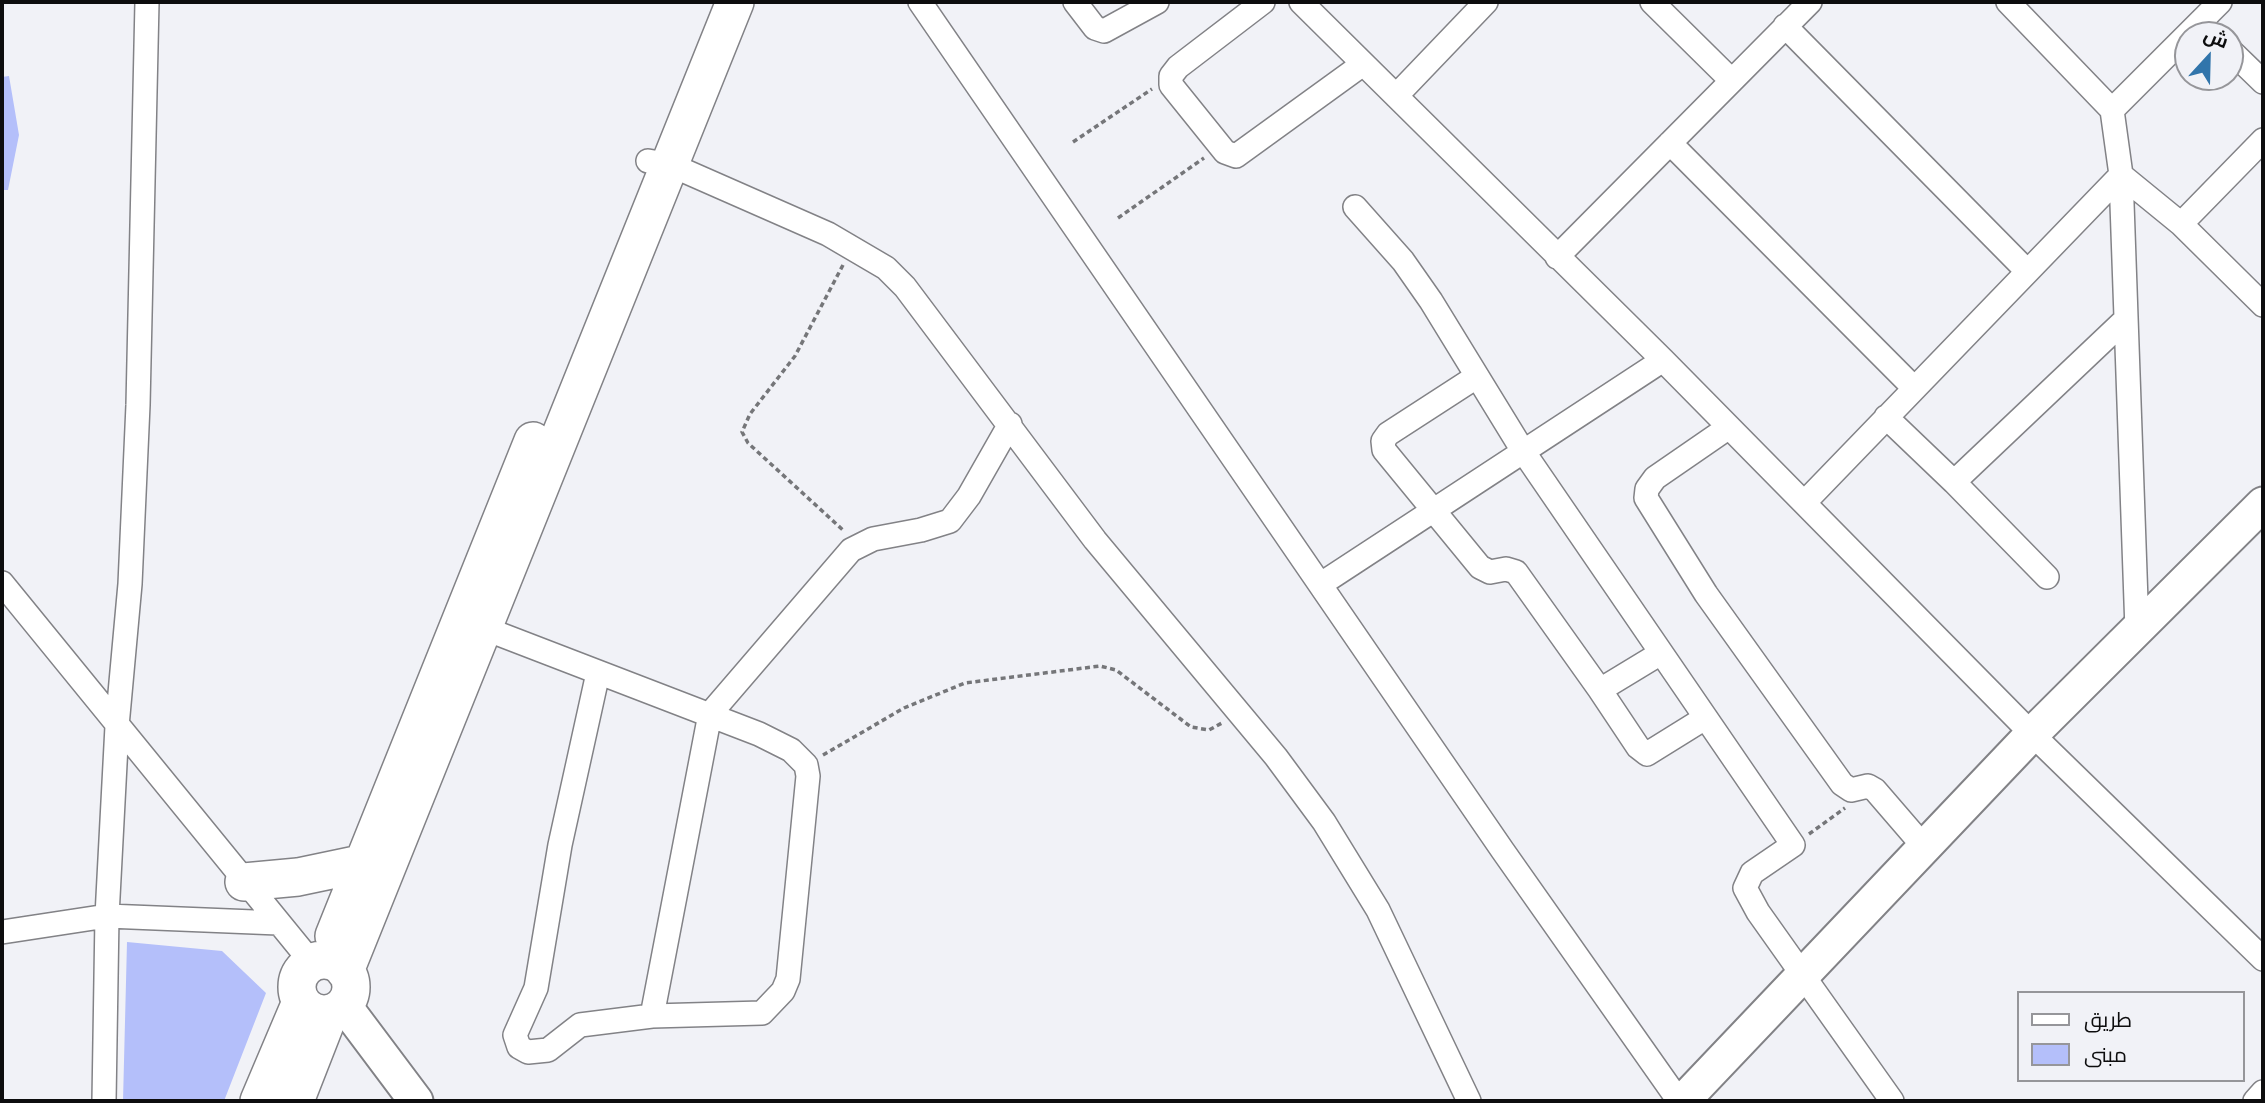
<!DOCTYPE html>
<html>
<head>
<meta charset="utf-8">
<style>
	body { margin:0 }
	#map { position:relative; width:2265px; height:1103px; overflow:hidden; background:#f1f2f7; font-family:"Zilla Slab",Cairo,serif }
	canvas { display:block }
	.frame { position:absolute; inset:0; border:4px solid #0d0d0e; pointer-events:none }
	.legend { position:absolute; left:2017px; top:991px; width:228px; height:91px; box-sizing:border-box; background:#f1f2f7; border:2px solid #96969a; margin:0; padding:9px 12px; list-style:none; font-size:21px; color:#0d0d0e }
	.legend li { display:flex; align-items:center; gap:14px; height:35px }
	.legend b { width:35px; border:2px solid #96969a }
	.north { position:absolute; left:2174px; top:21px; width:70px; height:70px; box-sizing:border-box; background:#f1f2f7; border:2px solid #96969a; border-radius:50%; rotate:22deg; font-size:19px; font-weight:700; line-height:28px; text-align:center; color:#0d0d0e }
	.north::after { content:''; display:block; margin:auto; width:24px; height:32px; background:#3175ab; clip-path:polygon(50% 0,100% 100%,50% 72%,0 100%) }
</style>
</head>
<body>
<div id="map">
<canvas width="2265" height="1103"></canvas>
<div class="frame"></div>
<ul class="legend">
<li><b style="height:9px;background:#fff"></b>طريق</li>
<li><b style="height:19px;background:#b4bffa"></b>مبنى</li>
</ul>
<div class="north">ش</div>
</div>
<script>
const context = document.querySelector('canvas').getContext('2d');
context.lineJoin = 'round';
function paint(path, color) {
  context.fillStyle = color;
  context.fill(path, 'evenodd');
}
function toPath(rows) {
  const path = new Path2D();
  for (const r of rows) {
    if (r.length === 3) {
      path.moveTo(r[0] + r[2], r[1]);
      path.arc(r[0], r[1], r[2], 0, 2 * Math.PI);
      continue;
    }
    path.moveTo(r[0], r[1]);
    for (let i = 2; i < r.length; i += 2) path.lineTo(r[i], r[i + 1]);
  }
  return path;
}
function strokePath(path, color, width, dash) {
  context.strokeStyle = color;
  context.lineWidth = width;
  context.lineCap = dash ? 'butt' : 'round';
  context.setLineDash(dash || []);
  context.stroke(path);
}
paint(toPath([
	[9,76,19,135,8,190,2,190,2,77],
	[127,942,222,951,266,993,224,1101,123,1101]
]), '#b4bffa');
const street = toPath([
	[920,2,1503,851,1679,1101],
	[1075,2,1095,28,1104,31,1157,2],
	[1263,2,1178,67,1171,76,1171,85,1225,152,1236,156,1363,64],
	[1301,2,1663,360,2032,734,2263,959],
	[1652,2,1731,80],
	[2008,2,2112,110,2121,175,2137,630],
	[1785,26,2027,271],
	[2230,50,2263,82],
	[1396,96,1486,2],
	[2112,110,2220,2],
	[1670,143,1914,388],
	[648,161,671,165,828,234,886,268,905,287,1095,540,1276,757,1324,822,1378,910,1469,1101],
	[1355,207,1403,261,1431,301,1523,451,1793,845,1752,873,1745,888,1758,912,1892,1101],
	[2181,224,2263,140],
	[1557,257,1810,2],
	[1476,377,1388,434,1383,441,1384,450,1480,567,1490,572,1506,569,1516,572,1600,690,1661,653],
	[1886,417,1954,482,2126,319],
	[1729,427,1655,478,1647,489,1646,498,1706,594,1842,784,1851,790,1868,786,1875,790,1925,848],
	[1954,482,2047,577],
	[1804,503,2121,175,2181,224,2263,305],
	[2,583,312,963],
	[1321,584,1663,360],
	[473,624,759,734,791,750,806,765,808,776,788,979,783,991,762,1013,652,1016],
	[598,673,560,845,536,988,515,1035,519,1047,528,1052,548,1050,580,1025,652,1016,710,714,851,550,873,539,921,530,950,521,969,496,1010,424],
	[1600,690,1638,747,1647,754,1705,718],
	[2,932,107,916,278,923],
	[104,1101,107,916,117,726,130,584,138,405,147,2],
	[2255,1101,2263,1092]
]);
const secondary = toPath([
	[344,1005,416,1101],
	[1683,1101,2032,734,2263,504]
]);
const primary = toPath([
	[244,882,298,877,360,864],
	[334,936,533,441],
	[324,987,27],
	[345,971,735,2],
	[259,1101,301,1002],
	[295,1101,329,1014]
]);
strokePath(street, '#828286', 26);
strokePath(secondary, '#828286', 37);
strokePath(primary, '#828286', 40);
strokePath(toPath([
	[1073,142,1152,89],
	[1118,218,1204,158],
	[843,265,795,356,750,414,742,432,748,443,844,531],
	[823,755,904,708,965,683,1100,666,1116,670,1191,727,1209,730,1222,723],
	[1809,834,1845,808]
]), '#757679', 3.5, [5, 3.5]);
strokePath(street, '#fff', 23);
strokePath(secondary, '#fff', 33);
strokePath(primary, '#fff', 37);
</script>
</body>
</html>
